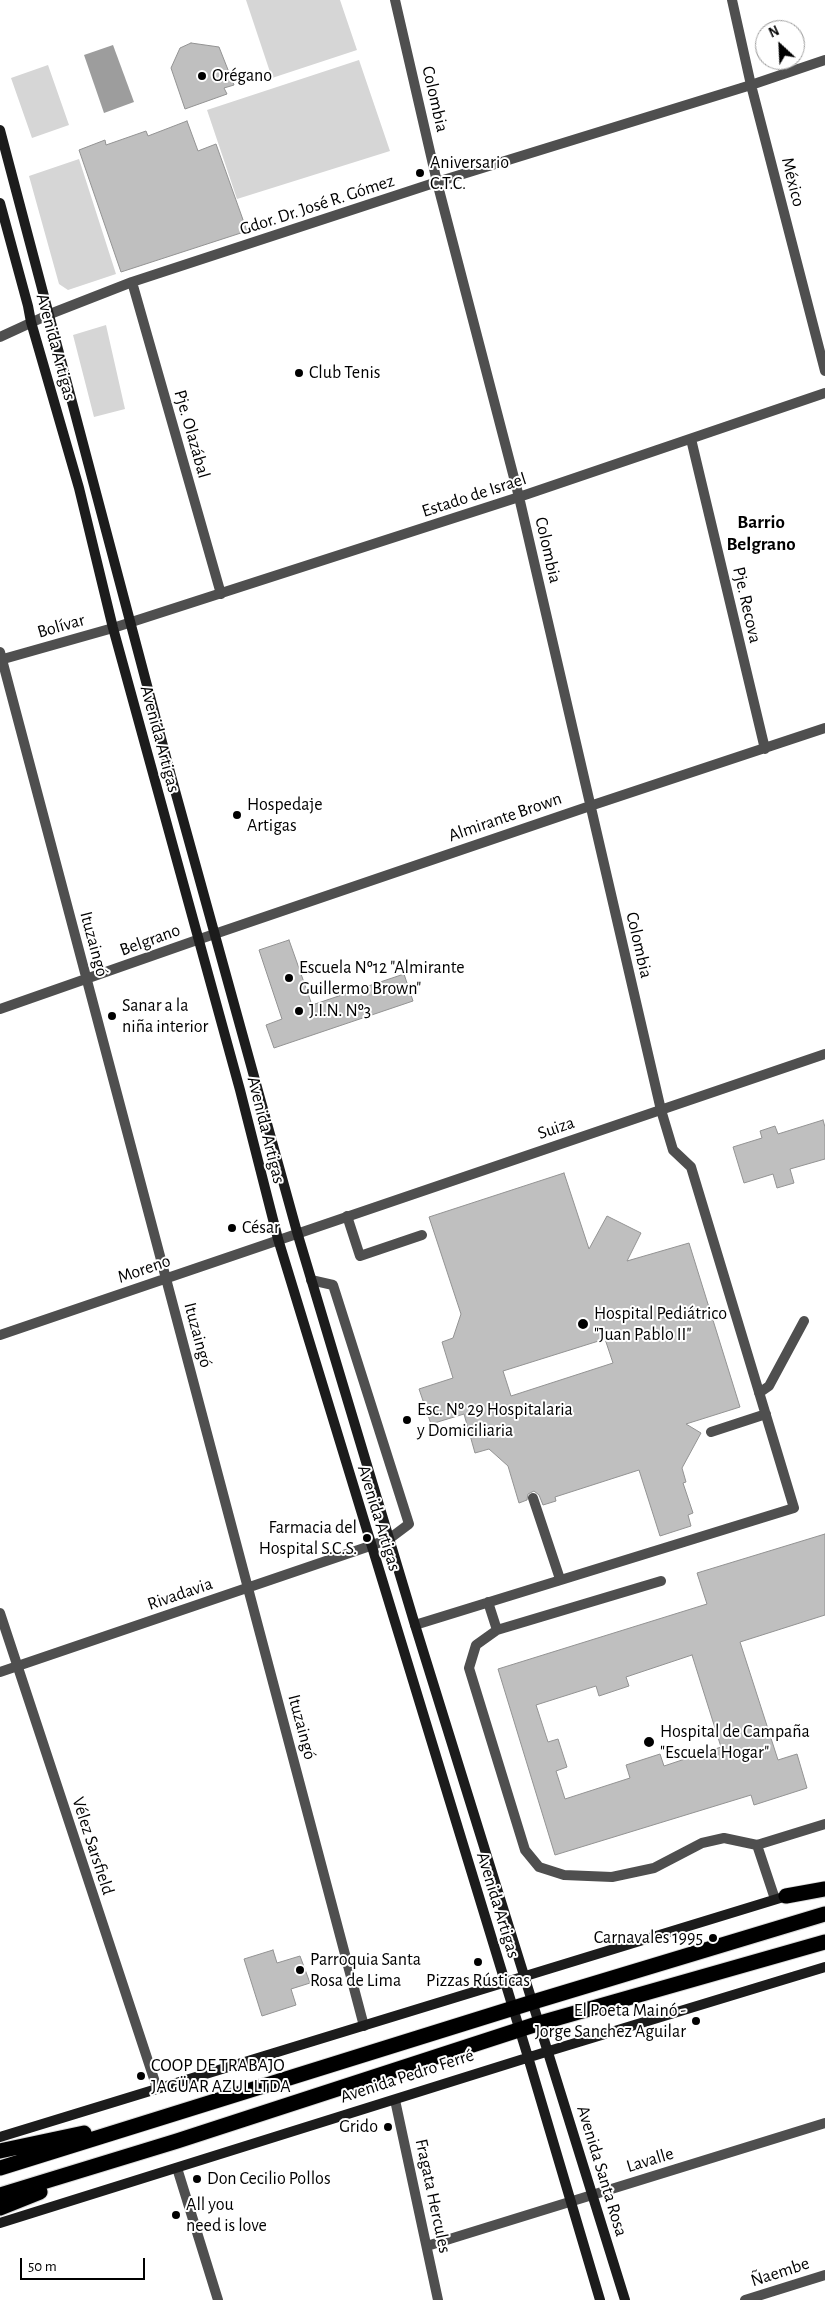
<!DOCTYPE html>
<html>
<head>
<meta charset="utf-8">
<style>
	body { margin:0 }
	#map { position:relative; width:825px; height:2300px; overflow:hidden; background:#fff; font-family:"Alegreya Sans",sans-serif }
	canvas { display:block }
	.north { position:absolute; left:755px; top:20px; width:50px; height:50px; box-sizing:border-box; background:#fff; border:1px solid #999; border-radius:50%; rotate:335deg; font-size:14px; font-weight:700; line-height:20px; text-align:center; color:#000 }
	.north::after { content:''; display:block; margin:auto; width:18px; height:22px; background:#000; clip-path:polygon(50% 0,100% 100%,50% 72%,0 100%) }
	.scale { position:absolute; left:20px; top:2258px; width:125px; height:22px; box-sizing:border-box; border:2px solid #000; border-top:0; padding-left:6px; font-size:15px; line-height:18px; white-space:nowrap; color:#000; -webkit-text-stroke:4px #fff; paint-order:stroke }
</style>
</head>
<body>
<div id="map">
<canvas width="825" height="2300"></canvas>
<div class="north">N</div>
<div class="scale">50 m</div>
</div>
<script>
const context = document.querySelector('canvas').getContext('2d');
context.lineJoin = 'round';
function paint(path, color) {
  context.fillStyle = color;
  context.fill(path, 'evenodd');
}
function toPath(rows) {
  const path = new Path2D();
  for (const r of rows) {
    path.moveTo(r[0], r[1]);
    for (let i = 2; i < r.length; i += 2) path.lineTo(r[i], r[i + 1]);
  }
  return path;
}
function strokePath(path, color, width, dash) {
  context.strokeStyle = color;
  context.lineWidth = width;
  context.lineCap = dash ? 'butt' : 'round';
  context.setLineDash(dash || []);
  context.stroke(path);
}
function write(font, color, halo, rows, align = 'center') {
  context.font = font + ' "Alegreya Sans",sans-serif';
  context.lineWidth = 4;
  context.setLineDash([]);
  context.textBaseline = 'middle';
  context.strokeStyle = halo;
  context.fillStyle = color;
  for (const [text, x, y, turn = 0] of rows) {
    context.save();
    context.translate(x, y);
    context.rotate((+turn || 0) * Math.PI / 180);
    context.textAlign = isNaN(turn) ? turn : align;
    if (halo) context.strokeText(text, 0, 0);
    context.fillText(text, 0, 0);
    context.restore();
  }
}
paint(toPath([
	[246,0,340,0,357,50,272,78],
	[359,60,390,151,237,199,207,110],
	[48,65,69,125,32,138,11,78],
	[79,159,116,274,68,290,59,284,29,176],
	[106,325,125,409,94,417,73,335]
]), '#d6d6d6');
paint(toPath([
	[113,45,134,102,104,113,84,55]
]), '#9d9d9d');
const building = toPath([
	[191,43,219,47,234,85,224,88,227,94,185,109,171,68,180,48,191,43],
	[187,121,198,151,216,144,247,231,121,272,79,150,105,140,106,145,146,131,148,136,187,121],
	[289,940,312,1005,404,974,413,1001,274,1048,266,1025,282,1019,259,950,289,940],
	[823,1120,825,1127,825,1159,790,1169,794,1183,777,1188,773,1174,744,1183,733,1147,762,1138,760,1131,775,1126,778,1134,823,1120],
	[564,1173,589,1249,607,1216,641,1233,627,1261,689,1243,740,1407,686,1424,701,1433,682,1468,686,1482,683,1483,693,1513,688,1515,691,1526,660,1536,639,1470,555,1497,556,1501,543,1505,539,1495,534,1491,528,1494,527,1500,519,1503,508,1466,489,1449,475,1453,464,1414,431,1424,419,1389,453,1378,442,1342,453,1338,461,1314,429,1217,564,1173],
	[605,1339,613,1363,511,1396,503,1371,605,1339],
	[825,1534,825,1615,740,1642,778,1760,797,1754,807,1788,754,1805,751,1795,555,1855,498,1669,707,1604,697,1573,825,1534],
	[692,1655,721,1747,664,1766,660,1754,626,1765,630,1778,565,1799,556,1771,567,1767,558,1739,548,1742,536,1705,596,1686,599,1696,629,1686,626,1677,692,1655],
	[273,1950,277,1963,300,1956,310,1983,291,1989,296,2005,262,2016,244,1959,273,1950]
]);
paint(building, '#bfbfbf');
strokePath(building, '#939393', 1);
const highway = toPath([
	[786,1896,825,1889],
	[0,2151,84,2133],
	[0,2168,533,2002,825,1914],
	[0,2195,177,2141,540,2023,825,1942],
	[0,2208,40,2192]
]);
strokePath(highway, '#dbdbdb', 17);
strokePath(toPath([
	[347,1216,360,1256,422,1235],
	[311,1280,333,1285,409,1524,389,1539,370,1546],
	[759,1393,769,1386,804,1321],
	[711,1432,766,1414],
	[533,1498,560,1579],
	[661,1581,497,1630,476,1645,469,1668,525,1850,539,1867,564,1875,612,1877,654,1868,702,1843,724,1838,757,1845],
	[488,1602,497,1630],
	[415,1625,794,1508,691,1167,673,1150,661,1110],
	[775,1899,757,1845,825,1824]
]), '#4f4f4f', 10);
strokePath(toPath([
	[395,0,437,182,519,497,661,1110],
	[732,0,751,85,825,371],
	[132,282,221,594],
	[0,337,50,314,132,282,437,182,751,85,825,60],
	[691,439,765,749],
	[0,652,364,2026],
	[0,660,113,628,519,497,825,393],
	[0,1009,197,940,590,806,825,728],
	[0,1335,825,1054],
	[0,1613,157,2088],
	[0,1672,370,1546],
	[395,2100,438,2300],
	[177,2168,218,2300],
	[427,2246,825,2123],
	[745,2300,825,2275]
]), '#4f4f4f', 10);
strokePath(toPath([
	[0,130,171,776,297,1232,415,1625,625,2300],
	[0,203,28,306,31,322,79,488,113,628,240,1090,278,1239,528,2057,600,2300],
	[0,2137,790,1895],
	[0,2223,549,2051,825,1967]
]), '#1c1c1c', 10);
strokePath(highway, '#000', 15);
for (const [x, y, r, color] of [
	[202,76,5,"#000"],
	[420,173,5,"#000"],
	[299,373,5,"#000"],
	[237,815,5,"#000"],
	[289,978,5,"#000"],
	[299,1011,5,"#000"],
	[112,1016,5,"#000"],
	[232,1228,5,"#000"],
	[583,1324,6,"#000"],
	[407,1420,5,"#000"],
	[367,1538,5,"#000"],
	[649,1742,6,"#000"],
	[713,1938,5,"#000"],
	[478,1962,5,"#000"],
	[300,1970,5,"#000"],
	[696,2021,5,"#000"],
	[141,2076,5,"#000"],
	[388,2127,5,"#000"],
	[197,2179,5,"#000"],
	[176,2215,5,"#000"]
]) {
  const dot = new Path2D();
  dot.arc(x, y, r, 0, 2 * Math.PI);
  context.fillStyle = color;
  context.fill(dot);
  strokePath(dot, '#fff', 2);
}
write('18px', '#000', '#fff', [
	["Orégano",212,76],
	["Aniversario",430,163],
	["C.T.C.",430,184],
	["Club Tenis",309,373],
	["Hospedaje",247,805],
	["Artigas",247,826],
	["Escuela Nº12 \"Almirante",299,968],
	["Guillermo Brown\"",299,989],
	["Sanar a la",122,1006],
	["niña interior",122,1027],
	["J.I.N. Nº3",309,1011],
	["César",242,1228],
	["Hospital Pediátrico",594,1314],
	["\"Juan Pablo II\"",594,1335],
	["Esc. Nº 29 Hospitalaria",417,1410],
	["y Domiciliaria",417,1431],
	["Farmacia del",357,1528,"right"],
	["Hospital S.C.S.",357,1549,"right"],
	["Hospital de Campaña",660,1732],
	["\"Escuela Hogar\"",660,1753],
	["Carnavales 1995",703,1938,"right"],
	["Parroquia Santa",310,1960],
	["Rosa de Lima",310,1981],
	["Pizzas Rústicas",478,1981,"center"],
	["El Poeta Mainó -",686,2011,"right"],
	["Jorge Sanchez Aguilar",686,2032,"right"],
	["COOP DE TRABAJO",151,2066],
	["JAGÜAR AZUL LTDA",151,2087],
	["Grido",378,2127,"right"],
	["Don Cecilio Pollos",207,2179],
	["All you",186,2205],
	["need is love",186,2226]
], 'left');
write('18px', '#000', '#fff', [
	["Colombia",435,99,77],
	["México",793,182,76],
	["Gdor. Dr. José R. Gómez",317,205,-18],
	["Avenida Artigas",56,347,75],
	["Pje. Olazábal",192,434,74],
	["Estado de Israel",474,495,-18],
	["Colombia",548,550,77],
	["Pje. Recova",747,605,77],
	["Bolívar",61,626,-16],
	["Avenida Artigas",160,739,75],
	["Almirante Brown",505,817,-19],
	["Belgrano",150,940,-20],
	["Ituzaingó",94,944,75],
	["Colombia",639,945,77],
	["Suiza",556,1128,-19],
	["Avenida Artigas",266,1130,76],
	["Moreno",144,1269,-19],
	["Ituzaingó",198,1335,75],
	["Avenida Artigas",379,1518,73],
	["Rivadavia",180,1594,-19],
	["Ituzaingó",302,1727,75],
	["Vélez Sarsfield",93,1846,72],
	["Avenida Artigas",498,1905,73],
	["Avenida Pedro Ferré",407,2076,-18],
	["Lavalle",650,2160,-17],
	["Avenida Santa Rosa",602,2171,73],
	["Fragata Hercules",433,2196,78],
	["Ñaembe",780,2272,-18]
]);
write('bold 19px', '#000', '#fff', [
	["Barrio",761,522],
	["Belgrano",761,544]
]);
</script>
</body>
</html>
